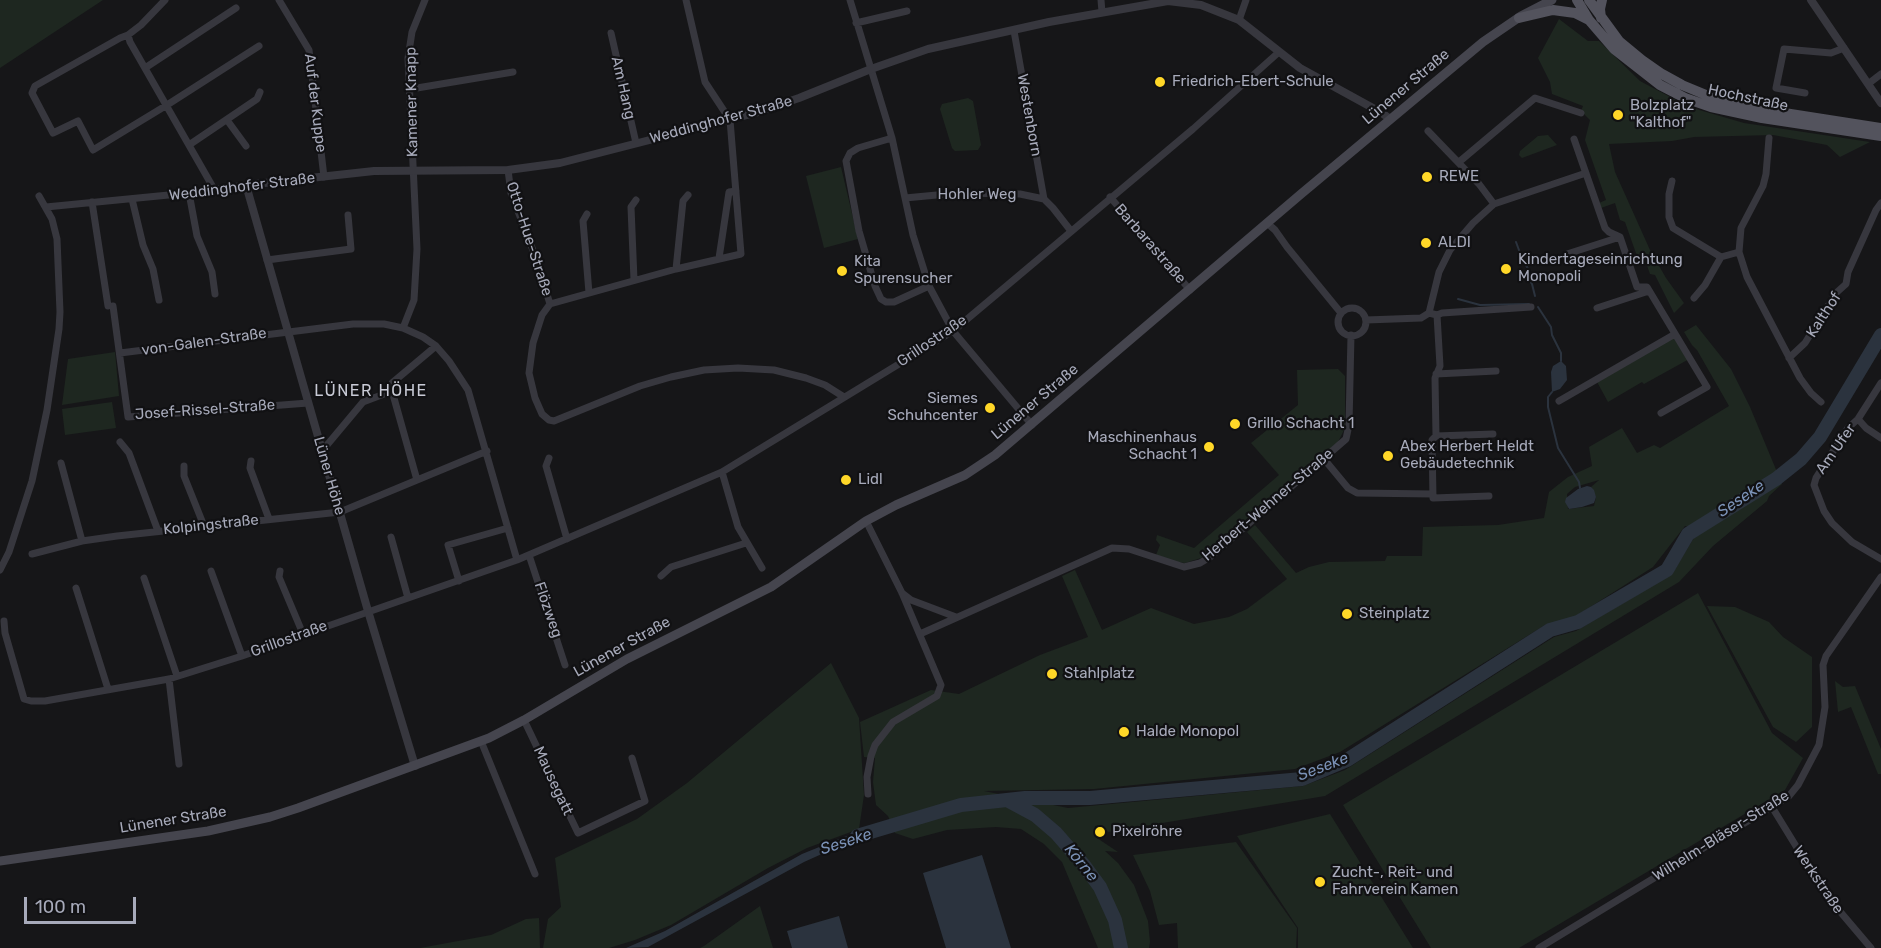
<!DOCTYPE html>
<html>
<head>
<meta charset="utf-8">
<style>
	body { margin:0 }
	#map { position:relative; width:1881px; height:948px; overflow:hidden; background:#161618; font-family:Rubik,sans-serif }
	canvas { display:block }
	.scale { position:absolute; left:24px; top:897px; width:112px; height:27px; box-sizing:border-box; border:3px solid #a7aaba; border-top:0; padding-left:8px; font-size:18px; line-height:21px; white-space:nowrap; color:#a7aaba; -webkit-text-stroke:4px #111113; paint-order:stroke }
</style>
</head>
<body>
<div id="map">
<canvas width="1881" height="948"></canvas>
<div class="scale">100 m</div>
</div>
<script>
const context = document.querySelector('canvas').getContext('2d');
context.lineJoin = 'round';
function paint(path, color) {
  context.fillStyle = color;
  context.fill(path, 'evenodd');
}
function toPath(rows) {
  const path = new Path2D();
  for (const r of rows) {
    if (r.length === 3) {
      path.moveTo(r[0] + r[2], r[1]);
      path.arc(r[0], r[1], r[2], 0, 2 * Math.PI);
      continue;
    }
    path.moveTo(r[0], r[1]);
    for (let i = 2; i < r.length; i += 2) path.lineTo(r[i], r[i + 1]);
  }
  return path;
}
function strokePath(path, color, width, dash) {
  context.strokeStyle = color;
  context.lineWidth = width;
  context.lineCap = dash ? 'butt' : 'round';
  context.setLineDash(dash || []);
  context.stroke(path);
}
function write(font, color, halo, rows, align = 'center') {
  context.font = font + ' Rubik,sans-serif';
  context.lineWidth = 4.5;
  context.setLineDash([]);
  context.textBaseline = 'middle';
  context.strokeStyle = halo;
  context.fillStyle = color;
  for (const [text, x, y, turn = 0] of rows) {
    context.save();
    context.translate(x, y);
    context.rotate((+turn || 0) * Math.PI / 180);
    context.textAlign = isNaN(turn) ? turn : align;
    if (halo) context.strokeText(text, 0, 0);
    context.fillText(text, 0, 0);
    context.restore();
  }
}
paint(toPath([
	[0,0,103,0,0,68],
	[1559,19,1588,41,1599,41,1640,81,1689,107,1744,123,1870,142,1840,157,1827,145,1773,135,1694,137,1672,141,1609,144,1615,172,1650,250,1666,278,1684,303,1674,313,1655,275,1650,274,1644,257,1638,259,1625,222,1620,220,1615,203,1601,208,1599,203,1606,200,1585,140,1590,120,1581,111,1583,106,1552,94,1550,82,1538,58],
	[968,98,973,101,981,145,978,150,955,151,952,148,940,109,942,104],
	[1548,135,1557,145,1522,158,1519,155,1520,151,1538,136],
	[841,167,858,239,824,248,806,176],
	[1696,325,1731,369,1750,407,1782,484,1769,496,1767,501,1713,546,1679,582,1325,796,1108,832,1102,825,1095,826,1094,836,1118,852,1105,851,1118,863,1134,885,1148,921,1150,942,1149,948,1098,948,1062,862,1044,844,1021,829,996,827,947,830,913,839,895,833,888,816,876,805,873,782,875,758,864,757,860,722,931,690,959,694,1040,655,1088,637,1062,576,1075,570,1102,630,1151,608,1194,624,1229,617,1247,609,1287,579,1247,532,1255,525,1296,573,1309,567,1329,562,1385,561,1387,556,1422,556,1423,527,1498,525,1544,518,1549,492,1568,477,1592,466,1589,447,1622,428,1637,453,1654,445,1660,448,1729,406,1697,350,1692,345,1684,332],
	[1599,480,1591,487,1596,497,1594,506,1568,509,1567,494,1575,487],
	[1685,526,1705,529,1695,536,1672,574,1576,631,1554,637,1345,770,1303,786,1068,808,984,791,1094,789,1295,769,1340,752,1545,625,1573,618,1653,567],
	[1675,334,1691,358,1644,384,1642,382,1608,402,1596,380],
	[115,352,119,396,62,405,68,359],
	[1338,369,1345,376,1345,428,1338,442,1201,558,1185,563,1176,562,1156,555,1160,545,1156,540,1157,535,1194,548,1279,475,1251,443,1298,405,1297,370],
	[112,402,116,428,65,435,62,409],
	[1698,593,1772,733,1803,758,1785,790,1519,948,1431,948,1343,805],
	[1707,606,1735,607,1769,622,1783,637,1812,657,1812,727,1796,742,1773,727],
	[831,663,859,718,864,795,859,829,807,848,768,868,671,925,635,940,609,948,543,948,548,919,561,907,555,858,637,819,687,783],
	[1835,681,1843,687,1855,686,1881,749,1881,774,1878,774,1851,707,1838,712],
	[1330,814,1413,948,1298,948,1298,928,1237,836],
	[1236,842,1297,928,1296,948,1178,948,1177,923,1159,925,1150,891,1133,855],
	[760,906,773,948,700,948,704,946],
	[539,918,540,948,420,948,491,935,526,919]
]), '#1e2720');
paint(toPath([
	[1561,361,1566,366,1567,380,1560,389,1552,392,1551,372,1553,366],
	[1587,486,1591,487,1594,490,1596,497,1594,503,1582,507,1569,509,1565,502,1566,498,1578,489],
	[873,829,876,834,855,839,804,862,648,947,626,948,665,931,802,854,844,837],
	[982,855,1011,948,946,948,923,873],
	[839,916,848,948,792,948,787,931]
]), '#2b333e');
strokePath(toPath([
	[1516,242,1523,261,1529,270,1528,278,1532,284,1535,296],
	[1458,299,1480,305,1529,304],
	[1538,307,1551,327,1552,335,1561,353,1561,361],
	[1552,392,1548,397,1548,407,1558,448,1579,482,1580,488]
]), '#2b333e', 2);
strokePath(toPath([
	[1009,801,1035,815,1056,833,1083,864,1100,887,1115,920,1121,948],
	[857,836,961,805,1025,798,1090,798,1302,779,1347,760,1550,630,1578,622,1667,570,1688,534,1776,479,1801,459,1820,437,1881,335]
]), '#2b333e', 14);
strokePath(toPath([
	[165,0,141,25,128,35,120,38,35,86,32,93,53,133,78,121,93,150,167,105,259,46],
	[279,0,309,50,324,177],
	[850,0,892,138,913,235,929,286,953,331,1032,425],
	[1101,0,1102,12],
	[1239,20,1246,0],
	[856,23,907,11],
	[1014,31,1044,199],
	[611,33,636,143],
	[128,35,130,42,214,189],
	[145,68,236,8],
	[1868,84,1881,74],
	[411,89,513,72],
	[1805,93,1776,88,1784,49,1831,53,1844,48],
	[227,120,246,146],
	[892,138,858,148,850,153,846,161,859,231,875,286,881,299,886,302,894,302,929,286],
	[1769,138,1766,174,1763,186,1741,228,1739,252,1747,277,1800,378,1811,393,1821,402],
	[1574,139,1605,228,1609,232,1620,237,1637,287,1647,287,1707,387,1661,413],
	[189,145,257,99,260,92],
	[1459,162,1535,98,1581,113],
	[508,170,511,193,534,253,550,304,542,315,533,343,529,373,535,398,542,414,549,420,554,421,640,386,671,377,704,370,738,368,774,370,806,378,825,385,844,397],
	[1672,181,1669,194,1669,217,1673,228,1721,257,1739,252],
	[189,193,197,236,212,272,215,294],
	[1110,197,1190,290],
	[905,198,958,193,1020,194,1044,199,1053,208,1071,231],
	[132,199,143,245,153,269,159,300],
	[92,202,108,306],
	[1494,204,1586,173],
	[46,207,189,193,246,185],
	[587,214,583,221,589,293],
	[1267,223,1275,230,1287,247,1341,313],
	[1567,254,1620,237],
	[719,258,729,192,736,191],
	[267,260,351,249,348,215],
	[676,269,683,201,688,195],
	[634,280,631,207,636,200],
	[1694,298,1705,285,1721,257],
	[550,304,676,269,741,254,730,120,705,82,686,0],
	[113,306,128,417,308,403],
	[1597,308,1649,291],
	[1352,322,14],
	[1429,313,1437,315,1440,366,1435,378,1436,436,1432,440,1433,498,1489,496],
	[1437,315,1442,313,1531,307],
	[1366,320,1421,318,1429,313,1439,272,1450,250,1473,223,1494,204,1479,184,1428,131],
	[403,328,414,300,417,249,408,58,412,32,425,0],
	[120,353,353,324,384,324,403,328,423,337,436,346,449,361,468,390,517,560],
	[1789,358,1805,343,1836,293,1846,284,1848,272,1876,210,1881,203],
	[1436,374,1496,371],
	[1881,383,1858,419,1848,428,1816,478,1814,485,1824,511,1832,523,1852,542,1881,559],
	[392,391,417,480],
	[1559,401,1675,334],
	[1858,419,1866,428,1881,438],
	[1436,436,1493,434],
	[120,442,129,453,158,531],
	[322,451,363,402,392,391,392,383,436,346],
	[549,458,546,466,567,539],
	[1324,459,1348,488,1357,493,1433,494],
	[251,461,250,468,269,519],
	[61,463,82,541],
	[184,466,184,476,204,526],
	[722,472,738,527,762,568],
	[866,521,902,593,941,685,937,696,893,722,875,745,871,756,867,777,868,794],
	[391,537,408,598],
	[32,554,82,541,117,536,340,512,487,451],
	[529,555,565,665],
	[0,570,9,552,32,481,47,410,59,329,60,312,57,239,52,219,39,196],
	[211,571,242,656],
	[280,571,279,577,303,634],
	[661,576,671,567,746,543],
	[144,578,177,676],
	[459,581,448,545,508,528],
	[76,588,108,689],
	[902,593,911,600,956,617],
	[4,621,5,633,24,699,31,701,45,701,169,679,242,656,517,560,722,472,953,331,1193,129,1279,52],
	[920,634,1112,548,1129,549,1184,567,1200,563,1210,557,1346,439,1349,425,1351,335],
	[169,679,179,764],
	[524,720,578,833,645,801,632,758],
	[481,741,535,874],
	[1772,807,1826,895,1871,948],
	[1539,948,1789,796,1798,785,1819,745,1825,707,1823,665,1826,656,1881,577]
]), '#37373e', 7);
strokePath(toPath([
	[1811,0,1881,103],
	[415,766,368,611,246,185,374,171,508,170,560,163,755,113,799,98,871,69,928,49,1049,22,1168,1,1201,5,1239,20,1300,68,1382,113,1390,119]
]), '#37373e', 8);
strokePath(toPath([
	[0,861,208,831,270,817,298,808,489,738,524,720,627,659,771,587,866,521,896,505,965,475,995,455,1301,194,1483,42,1521,16,1552,0]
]), '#45454e', 9);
strokePath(toPath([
	[1577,0,1589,20,1614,49,1660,85,1685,98,1711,107,1762,118,1881,136],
	[1589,0,1619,41,1642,60,1662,74,1682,85,1711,97,1765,110,1881,128],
	[1519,18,1553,10,1575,13,1589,20],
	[1601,18,1600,9,1602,0]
]), '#53535d', 10);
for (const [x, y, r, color] of [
	[1160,82,6,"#ffd728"],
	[1618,115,6,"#ffd728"],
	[1427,177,6,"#ffd728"],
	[1426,243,6,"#ffd728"],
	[1506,269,6,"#ffd728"],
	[842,271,6,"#ffd728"],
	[990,408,6,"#ffd728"],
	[1235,424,6,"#ffd728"],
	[1209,447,6,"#ffd728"],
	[1388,456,6,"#ffd728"],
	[846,480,6,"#ffd728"],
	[1347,614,6,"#ffd728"],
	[1052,674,6,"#ffd728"],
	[1124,732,6,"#ffd728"],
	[1100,832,6,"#ffd728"],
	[1320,882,6,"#ffd728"]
]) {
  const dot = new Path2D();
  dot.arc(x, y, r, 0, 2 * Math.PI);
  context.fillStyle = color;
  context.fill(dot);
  strokePath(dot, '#111113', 2);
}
write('15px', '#a7aaba', '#111113', [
	["Friedrich-Ebert-Schule",1172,82],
	["Bolzplatz",1630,106],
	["\"Kalthof\"",1630,123],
	["REWE",1439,177],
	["ALDI",1438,243],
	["Kindertageseinrichtung",1518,260],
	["Monopoli",1518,277],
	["Kita",854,262],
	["Spurensucher",854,279],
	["Siemes",978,399,"right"],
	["Schuhcenter",978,416,"right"],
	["Grillo Schacht 1",1247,424],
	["Maschinenhaus",1197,438,"right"],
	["Schacht 1",1197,455,"right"],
	["Abex Herbert Heldt",1400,447],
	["Gebäudetechnik",1400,464],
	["Lidl",858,480],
	["Steinplatz",1359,614],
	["Stahlplatz",1064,674],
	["Halde Monopol",1136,732],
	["Pixelröhre",1112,832],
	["Zucht-, Reit- und",1332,873],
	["Fahrverein Kamen",1332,890]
], 'left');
write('15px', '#a7aaba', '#111113', [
	["Lünener Straße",1406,87,-40],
	["Am Hang",623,88,77],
	["Hochstraße",1748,98,12],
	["Kamener Knapp",412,102,-91],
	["Auf der Kuppe",315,103,83],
	["Westenborn",1029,115,80],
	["Weddinghofer Straße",721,120,-15],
	["Weddinghofer Straße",242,187,-7],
	["Hohler Weg",977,195],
	["Otto-Hue-Straße",529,239,72],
	["Barbarastraße",1150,244,49],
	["Kalthof",1824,315,-57],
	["Grillostraße",932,341,-34],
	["von-Galen-Straße",204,342,-8],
	["Lünener Straße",1035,402,-40],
	["Josef-Rissel-Straße",205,410,-4],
	["Am Ufer",1836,449,-55],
	["Lüner Höhe",329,476,74],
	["Herbert-Wehner-Straße",1268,505,-40],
	["Kolpingstraße",211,525,-6],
	["Flözweg",548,610,71],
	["Grillostraße",289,639,-20],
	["Lünener Straße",622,647,-29],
	["Mausegatt",553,781,65],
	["Lünener Straße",173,820,-9],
	["Wilhelm-Bläser-Straße",1721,836,-32],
	["Werkstraße",1818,880,56]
]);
context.letterSpacing = '1.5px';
write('16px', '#c8cad5', '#111113', [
	["LÜNER HÖHE",371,391]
]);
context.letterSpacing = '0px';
write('italic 16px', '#7b92b7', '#111113', [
	["Seseke",1741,499,-34],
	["Seseke",1323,767,-21],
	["Seseke",846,842,-18],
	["Körne",1081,863,51]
]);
</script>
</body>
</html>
